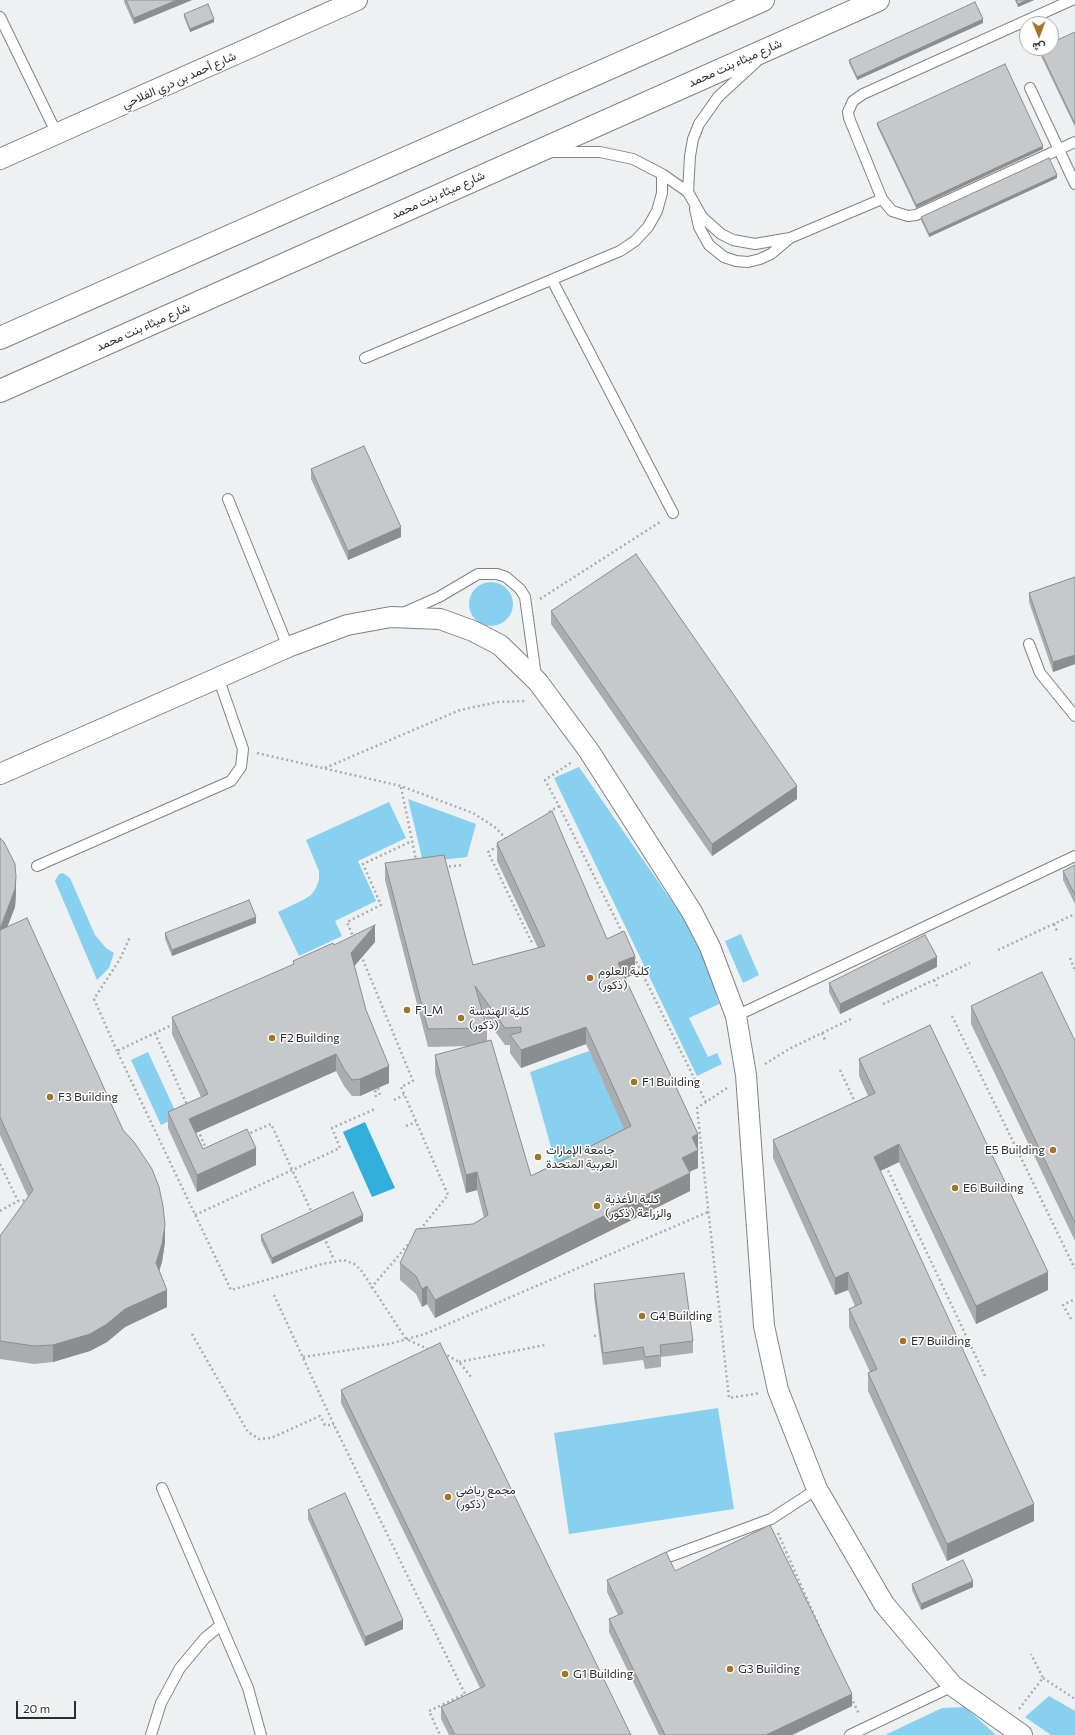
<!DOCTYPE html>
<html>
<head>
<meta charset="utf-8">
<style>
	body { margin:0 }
	#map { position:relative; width:1075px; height:1735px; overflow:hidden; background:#edf1f2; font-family:Commissioner,Vazirmatn,sans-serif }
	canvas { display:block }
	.north { position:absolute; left:1019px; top:16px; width:40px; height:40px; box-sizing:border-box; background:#fff; border:1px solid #ababab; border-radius:50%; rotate:179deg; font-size:11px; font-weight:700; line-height:16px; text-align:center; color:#2c2d2e }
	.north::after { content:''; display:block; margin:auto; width:14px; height:18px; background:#a27526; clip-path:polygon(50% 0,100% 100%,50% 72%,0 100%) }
	.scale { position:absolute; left:16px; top:1701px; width:60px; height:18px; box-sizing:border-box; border:2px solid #2c2d2e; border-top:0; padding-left:5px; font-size:12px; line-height:14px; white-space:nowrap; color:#2c2d2e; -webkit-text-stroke:3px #fff; paint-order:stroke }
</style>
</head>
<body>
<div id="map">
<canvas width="1075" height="1735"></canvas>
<div class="north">ش</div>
<div class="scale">20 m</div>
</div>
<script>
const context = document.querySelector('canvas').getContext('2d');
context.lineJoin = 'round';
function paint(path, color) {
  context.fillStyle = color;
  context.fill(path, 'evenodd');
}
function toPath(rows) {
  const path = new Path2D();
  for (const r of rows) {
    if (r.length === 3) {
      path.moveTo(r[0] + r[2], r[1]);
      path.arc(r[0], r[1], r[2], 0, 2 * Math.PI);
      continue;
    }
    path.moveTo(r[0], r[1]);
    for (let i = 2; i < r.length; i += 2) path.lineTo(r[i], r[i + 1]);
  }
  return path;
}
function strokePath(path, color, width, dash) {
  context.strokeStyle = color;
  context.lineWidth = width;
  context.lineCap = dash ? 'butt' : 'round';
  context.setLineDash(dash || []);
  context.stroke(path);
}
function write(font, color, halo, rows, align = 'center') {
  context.font = font + ' Commissioner,Vazirmatn,sans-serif';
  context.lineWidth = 3;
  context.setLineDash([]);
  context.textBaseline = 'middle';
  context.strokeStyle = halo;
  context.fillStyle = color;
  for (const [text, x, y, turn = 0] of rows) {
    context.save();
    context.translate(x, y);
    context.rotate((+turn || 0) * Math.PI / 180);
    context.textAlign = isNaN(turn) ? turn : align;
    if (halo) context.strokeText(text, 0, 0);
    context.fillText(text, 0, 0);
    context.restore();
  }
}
paint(toPath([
	[491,604,22],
	[579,767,686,922,706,961,719,1004,689,1018,708,1057,717,1053,722,1064,697,1076,554,778],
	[408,799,476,824,467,857,423,862],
	[389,802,406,838,358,861,376,901,335,921,342,936,299,956,278,912,303,900,311,895,316,888,319,880,319,871,306,840],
	[63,873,70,878,95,935,106,948,114,953,109,968,97,980,55,881,59,874],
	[741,934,759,975,743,983,725,941],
	[589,1051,593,1059,601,1056,599,1073,626,1132,556,1165,530,1072],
	[148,1052,178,1117,161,1125,131,1060],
	[718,1408,734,1509,569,1534,554,1433],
	[1049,1696,1075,1711,1075,1735,1051,1735,1025,1717],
	[965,1707,996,1735,885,1735,942,1708]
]), '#88d0ef');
paint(toPath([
	[365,1122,395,1188,372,1197,343,1132]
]), '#31aedb');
const lane = toPath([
	[1072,0,863,94,853,101,848,112,849,118,882,199,892,211,908,216,916,215,1075,142],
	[0,17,57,134],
	[756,62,718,97,699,124,693,139,690,156,688,192,702,217,721,234,733,240,755,244,790,238],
	[1030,88,1075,184],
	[551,152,600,152,633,159,662,174,688,192],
	[695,209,699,227,709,245,724,257,736,261,748,262,760,259,771,254,790,238,882,199],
	[552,280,673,513],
	[365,358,620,251,635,241,648,227,657,211,662,193,662,174],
	[228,499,288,647],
	[403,613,439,597,478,574,497,574,506,577,520,589,525,597,536,676],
	[1029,644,1040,673,1075,716],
	[37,866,231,781,241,767,243,749,218,677],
	[736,1016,1075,856],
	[162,1488,248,1688,261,1735],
	[671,1556,771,1519,817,1489],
	[151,1735,161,1703,180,1668,205,1638,221,1625],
	[850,1735,953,1686]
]);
const street = toPath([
	[0,159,357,0],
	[0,774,288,647,347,625,391,617,440,619,473,631,500,645,538,682,589,751,692,912,710,947,736,1016,746,1075,764,1326,778,1390,817,1489,884,1604,953,1686,1022,1735]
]);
const secondary = toPath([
	[0,338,763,0],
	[0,391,878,0]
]);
strokePath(lane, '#7f8283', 12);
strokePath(street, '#7f8283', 22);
strokePath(secondary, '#7f8283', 24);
strokePath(toPath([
	[540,599,660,522],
	[257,753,401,786,473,813,496,828,507,840],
	[325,768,460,710,498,702,527,701],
	[401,787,416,860],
	[559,806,623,934],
	[549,812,559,806,545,780,572,762],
	[498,846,488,852,533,945],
	[444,867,464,865],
	[1054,924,1057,931],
	[354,939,347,922,381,905,363,864,412,841],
	[998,950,1075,914],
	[361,955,413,1081,401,1087,448,1195,419,1231],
	[634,957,706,1102],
	[1070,958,1075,970],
	[934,980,937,986],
	[883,1004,970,963],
	[952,1016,1075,1269],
	[174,1024,117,1051,231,1290,322,1264,344,1260,354,1264,361,1270,406,1339,430,1350],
	[155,1033,187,1105],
	[822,1033,825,1040],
	[117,1051,94,999,120,959,130,937],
	[765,1064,789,1049,853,1018],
	[840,1070,856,1104],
	[378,1088,380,1095],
	[727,1088,697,1108,729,1398,760,1393],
	[376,1097,375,1092,378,1088],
	[394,1100,404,1095],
	[406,1126,416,1122],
	[198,1130,207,1151],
	[246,1135,271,1124,312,1213],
	[0,1164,18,1201],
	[886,1166,986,1378],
	[0,1211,18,1201,29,1200],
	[195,1215,340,1148,332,1128,375,1109],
	[324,1237,334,1260],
	[371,1288,411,1241],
	[274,1295,334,1425,465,1694,429,1711,440,1735],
	[1071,1319,1063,1305,1075,1299],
	[192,1334,248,1432,259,1439,271,1438,320,1416,325,1425,334,1425],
	[594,1336,599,1335],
	[443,1353,459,1362,472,1378],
	[303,1357,389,1344,425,1334,708,1212],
	[459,1362,545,1345],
	[778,1533,825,1640],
	[1043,1678,1075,1699],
	[851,1697,859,1714],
	[1019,1709,1043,1678,1031,1654]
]), '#a9acad', 2.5, [2, 3]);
strokePath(lane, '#fff', 10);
strokePath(street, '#fff', 20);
strokePath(secondary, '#fff', 22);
paint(toPath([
	[124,0,192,0,134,24,124,2],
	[1015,0,1034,0,1018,7],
	[184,14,214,22,190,32,184,17],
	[983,23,857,80,849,63,849,60],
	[1075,32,1075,127,1039,52,1039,48],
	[877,123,1043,149,916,208,877,126],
	[1057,178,929,237,921,220,921,217],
	[311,469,401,537,348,560,311,479],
	[1075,577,1075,664,1053,672,1029,602,1029,593],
	[551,611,797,799,712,856,551,624],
	[0,838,16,894,15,907,7,927,165,1242,162,1262,159,1271,167,1307,125,1327,107,1342,90,1351,53,1362,34,1364,0,1359,0,1236,28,1197,0,1135],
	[497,843,607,939,635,974,625,978,698,1134,698,1168,689,1172,690,1191,435,1318,427,1304,422,1307,416,1294,400,1280,400,1263,484,1218,477,1190,466,1193,435,1073,435,1055,469,1046,428,1047,385,880,385,863,473,965,538,948,497,861],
	[484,1016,505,1045,510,1045,510,1053,521,1068,586,1044,624,1129,531,1176,487,1041,487,1028],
	[1075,865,1075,904,1063,880,1063,871],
	[256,923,172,956,165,939,165,933],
	[375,942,354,966,366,1010,389,1083,360,1096,352,1096,344,1086,336,1071,196,1133,203,1149,256,1165,197,1192,168,1128,168,1112,201,1097,172,1034,172,1017,293,965,293,961,334,945],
	[937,967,840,1014,829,992,829,983],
	[971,1006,1075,1041,1075,1241,971,1024],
	[859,1059,1048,1290,976,1324,899,1162,880,1171,1034,1521,947,1561,868,1391,868,1373,870,1372,849,1327,849,1309,855,1306,848,1290,835,1295,773,1158,773,1140,868,1096,859,1076],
	[363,1221,272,1264,261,1241,261,1235],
	[594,1284,693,1341,693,1353,661,1357,661,1367,645,1369,643,1360,603,1365,594,1297],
	[341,1390,631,1735,449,1735,441,1719,441,1707,480,1688,341,1403],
	[308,1510,403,1629,365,1646,308,1519],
	[675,1571,852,1706,792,1735,659,1735,609,1632,609,1619,618,1615,607,1592,607,1580],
	[912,1584,973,1587,921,1610,912,1590]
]), '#aaadaf');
paint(toPath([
	[177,0,192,0,134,24,134,18],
	[1027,0,1034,0,1018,7,1018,4],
	[214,19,214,22,190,32,190,29],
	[983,19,983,23,857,80,857,77],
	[1043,146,1043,149,916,208,916,205],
	[1057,175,1057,178,929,237,929,234],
	[401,527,401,537,348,560,348,551],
	[1075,655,1075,664,1053,672,1053,662],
	[797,786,797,799,712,856,712,844],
	[16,877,16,894,15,907,0,946,0,929],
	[256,917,256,923,172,956,172,950],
	[375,925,375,942,351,970,351,953],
	[635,956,635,974,618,981,618,963],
	[937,957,937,967,840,1014,840,1004],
	[586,1027,586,1044,521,1068,521,1050],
	[336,1054,336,1071,189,1136,189,1119],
	[389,1066,389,1083,360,1096,360,1079],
	[698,1134,698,1168,682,1175,682,1158,692,1137],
	[899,1144,899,1162,874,1174,874,1157],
	[256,1148,256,1165,197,1192,197,1175],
	[477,1172,477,1190,466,1193,466,1175],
	[690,1173,690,1191,435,1318,435,1300],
	[363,1215,363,1221,272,1264,272,1258],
	[165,1225,165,1242,162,1262,156,1281,156,1263],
	[848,1272,848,1290,835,1295,835,1278],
	[1048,1272,1048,1290,976,1324,976,1306],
	[427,1286,427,1304,422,1307,422,1289],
	[167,1290,167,1307,125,1327,107,1342,90,1351,53,1362,53,1345,125,1309],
	[1034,1504,1034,1521,947,1561,947,1544],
	[973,1581,973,1587,921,1610,921,1604],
	[403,1620,403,1629,365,1646,365,1637],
	[852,1694,852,1706,792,1735,766,1735]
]), '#8b8d8e');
const building = toPath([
	[126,0,177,0,134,18,126,0],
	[1016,0,1027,0,1018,4,1016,0],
	[975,2,983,19,857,77,849,60,975,2],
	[208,4,214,19,190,29,184,14,208,4],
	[1075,32,1075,124,1039,48,1051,48,1051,43,1075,32],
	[1005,64,1043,146,916,205,877,123,1005,64],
	[1049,158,1057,175,929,234,921,217,1049,158],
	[364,446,401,527,348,551,311,469,364,446],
	[636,554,797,786,712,844,551,611,636,554],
	[1075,577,1075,655,1053,662,1029,593,1075,577],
	[552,811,607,939,624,931,635,956,618,963,698,1134,692,1137,698,1150,682,1158,690,1173,435,1300,427,1286,422,1289,416,1276,400,1263,416,1229,473,1224,488,1215,477,1172,466,1175,435,1055,491,1040,531,1176,631,1126,586,1027,521,1050,510,1035,521,1032,521,1027,505,1028,475,986,487,1028,428,1029,385,863,444,855,473,965,545,946,497,843,552,811],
	[0,838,4,842,15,864,16,877,15,889,0,929,0,838],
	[1075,865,1075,895,1063,871,1075,865],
	[249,900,256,917,172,950,165,933,249,900],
	[27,918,123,1130,134,1142,152,1169,159,1187,163,1206,165,1225,162,1244,156,1263,167,1290,125,1309,107,1324,90,1334,53,1345,34,1346,0,1341,0,1236,33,1190,0,1117,0,930,27,918],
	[375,925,351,953,366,1010,389,1066,360,1079,352,1080,344,1069,336,1054,189,1119,203,1149,247,1129,256,1148,197,1175,168,1112,208,1094,172,1017,294,964,293,961,333,943,334,945,375,925],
	[925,935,937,957,840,1004,829,983,925,935],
	[1042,972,1075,1041,1075,1223,971,1006,1042,972],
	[930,1025,1048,1272,976,1306,899,1144,874,1157,1034,1504,947,1544,868,1373,877,1369,849,1309,862,1303,848,1272,835,1278,773,1140,875,1093,859,1059,930,1025],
	[353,1192,363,1215,272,1258,261,1235,353,1192],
	[684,1273,693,1341,660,1345,661,1355,645,1357,643,1347,603,1353,594,1284,684,1273],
	[440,1343,631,1735,455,1735,441,1707,485,1686,341,1390,440,1343],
	[345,1493,403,1620,365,1637,308,1510,345,1493],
	[770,1525,852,1694,766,1735,665,1735,609,1619,623,1613,607,1580,666,1552,675,1571,770,1525],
	[963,1560,973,1581,921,1604,912,1584,963,1560]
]);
paint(building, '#c6c9cb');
strokePath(building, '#8b8d8e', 1);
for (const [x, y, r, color] of [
	[590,978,4,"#a27526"],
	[407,1010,4,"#a27526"],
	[461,1018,4,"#a27526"],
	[272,1038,4,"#a27526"],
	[634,1082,4,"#a27526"],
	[50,1097,4,"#a27526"],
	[1053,1150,4,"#a27526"],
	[538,1157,4,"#a27526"],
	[955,1188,4,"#a27526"],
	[597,1206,4,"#a27526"],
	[642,1316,4,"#a27526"],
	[903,1341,4,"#a27526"],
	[448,1497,4,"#a27526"],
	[730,1669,4,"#a27526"],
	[565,1674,4,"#a27526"]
]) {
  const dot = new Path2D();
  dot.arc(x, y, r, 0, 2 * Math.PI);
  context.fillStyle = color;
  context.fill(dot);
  strokePath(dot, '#fff', 1.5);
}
write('12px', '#2c2d2e', '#fff', [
	["شارع ميثاء بنت محمد",735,63,-24],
	["شارع أحمد بن دري الفلاحي",179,80,-24],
	["شارع ميثاء بنت محمد",438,195,-24],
	["شارع ميثاء بنت محمد",143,327,-24]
]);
write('12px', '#2c2d2e', '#fff', [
	["كلية العلوم",598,971],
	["(ذكور)",598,985],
	["F1_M",415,1010],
	["كلية الهندسة",469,1011],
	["(ذكور)",469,1025],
	["F2 Building",280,1038],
	["F1 Building",642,1082],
	["F3 Building",58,1097],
	["جامعة الإمارات",546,1150],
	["العربية المتحدة",546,1164],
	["E5 Building",1045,1150,"right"],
	["E6 Building",963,1188],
	["كلية الأغذية",605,1199],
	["والزراعة (ذكور)",605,1213],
	["G4 Building",650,1316],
	["E7 Building",911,1341],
	["مجمع رياضي",456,1490],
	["(ذكور)",456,1504],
	["G3 Building",738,1669],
	["G1 Building",573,1674]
], 'left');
</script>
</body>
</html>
